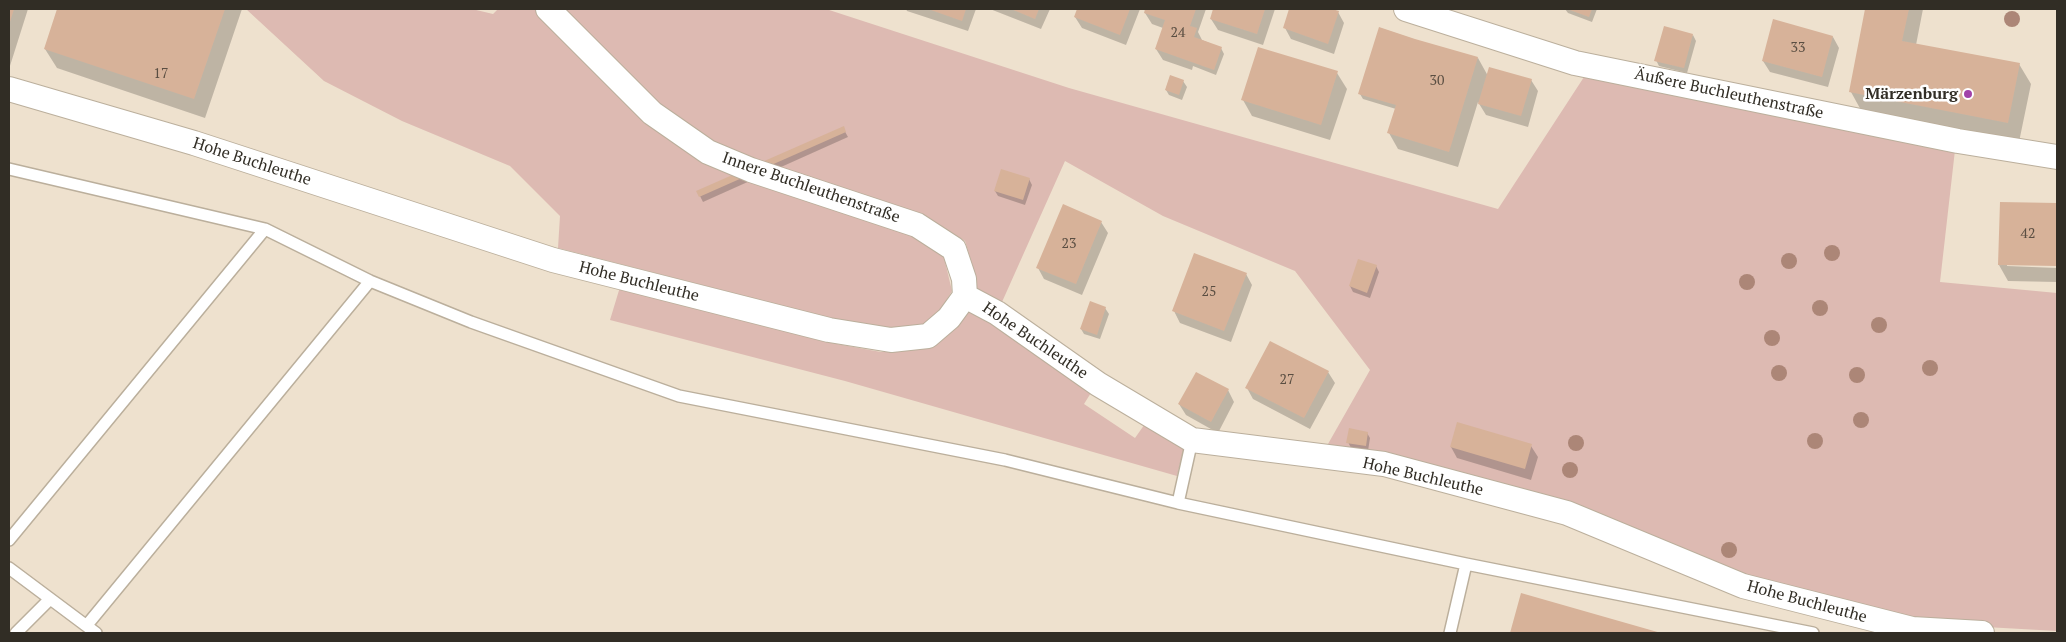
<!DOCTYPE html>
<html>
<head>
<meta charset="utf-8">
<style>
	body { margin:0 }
	#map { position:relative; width:2066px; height:642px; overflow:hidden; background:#eee1ce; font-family:"PT Serif",serif }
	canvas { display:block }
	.frame { position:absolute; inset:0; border:10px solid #312d25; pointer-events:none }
</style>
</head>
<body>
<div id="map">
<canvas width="2066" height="642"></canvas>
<div class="frame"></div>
</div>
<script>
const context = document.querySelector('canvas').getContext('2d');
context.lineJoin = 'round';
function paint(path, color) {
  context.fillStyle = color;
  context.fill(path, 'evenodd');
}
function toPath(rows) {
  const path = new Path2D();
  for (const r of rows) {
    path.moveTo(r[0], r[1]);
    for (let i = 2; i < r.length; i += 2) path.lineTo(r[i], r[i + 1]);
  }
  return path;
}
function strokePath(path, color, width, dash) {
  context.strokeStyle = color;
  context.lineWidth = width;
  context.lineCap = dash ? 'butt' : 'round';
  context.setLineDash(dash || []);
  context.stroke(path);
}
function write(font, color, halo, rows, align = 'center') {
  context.font = font + ' "PT Serif",serif';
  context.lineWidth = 5;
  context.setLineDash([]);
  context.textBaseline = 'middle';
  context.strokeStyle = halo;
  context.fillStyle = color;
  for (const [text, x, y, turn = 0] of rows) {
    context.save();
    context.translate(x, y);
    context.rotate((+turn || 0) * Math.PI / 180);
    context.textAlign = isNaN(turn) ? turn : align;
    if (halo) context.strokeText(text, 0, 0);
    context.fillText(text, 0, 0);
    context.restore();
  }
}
paint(toPath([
	[246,9,472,9,493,14,498,9,537,9,647,119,918,234,944,257,952,291,940,311,924,325,890,330,830,318,558,248,560,216,510,166,402,121,324,81],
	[559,9,826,9,1069,88,1498,209,1584,77,1955,150,1940,282,2057,293,2057,631,1914,623,1747,582,1567,508,1324,451,1370,370,1295,271,1163,216,1065,161,1002,302,976,290,976,277,965,241,920,213,760,163,712,144,659,110],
	[620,287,826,342,881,352,933,344,970,309,1094,388,1084,404,1135,438,1147,421,1185,443,1177,476,845,381,610,320]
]), '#ddbab2');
paint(toPath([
	[9,9,28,9,9,69],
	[58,9,242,9,205,118,57,68,45,49],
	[906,9,976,9,968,31,907,11],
	[990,9,1050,9,1041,29],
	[1078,9,1140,9,1126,45,1082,28,1075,17],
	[1146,9,1206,9,1198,32,1202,40,1221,48,1224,54,1216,75,1193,66,1192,70,1163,60,1156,49,1163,28,1152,24,1145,13],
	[1214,9,1275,9,1263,45,1218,30,1211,19],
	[1290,9,1328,9,1338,12,1344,23,1334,54,1291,39,1285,28],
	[1565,9,1597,9,1592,22,1568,13],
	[1867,9,1923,9,1916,45,2019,64,2031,84,2019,142,1862,112,1851,92],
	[1693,35,1696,41,1687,73,1659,66,1656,60],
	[1833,37,1839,48,1828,87,1770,72,1763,61],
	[1478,58,1488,76,1531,80,1538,91,1528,127,1486,115,1478,102,1458,167,1398,149,1389,133,1396,109,1363,99,1360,94],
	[1337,73,1347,89,1330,140,1252,116,1243,100],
	[1183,81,1187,87,1182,100,1169,95,1166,90],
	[843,128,848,137,703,202,700,196],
	[1029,179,1032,185,1025,205,998,196,995,191],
	[2001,203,2057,204,2057,265,2007,264,2007,266,2057,268,2057,282,2008,281,1999,265],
	[1101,222,1108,233,1082,295,1044,279,1038,268],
	[1376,266,1379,272,1370,298,1353,292,1350,286],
	[1246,274,1252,285,1231,342,1180,323,1174,311],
	[1105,308,1109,314,1100,339,1084,334,1081,329],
	[1328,372,1335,383,1310,429,1253,399,1247,388],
	[1228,390,1234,402,1218,433,1186,415,1179,404],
	[1367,433,1370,438,1368,451,1351,448,1348,442],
	[1531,446,1538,457,1531,480,1457,458,1451,447],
	[1522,595,1659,633,1511,633]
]), '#0003');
paint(toPath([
	[9,9,14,9,9,25],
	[57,9,225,9,194,99,44,49],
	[928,9,966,9,962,21],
	[1011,9,1039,9,1035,19],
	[1077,9,1130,9,1120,35,1074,17],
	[1145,9,1196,9,1190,26,1197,28,1194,37,1222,47,1214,70,1155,49,1165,20,1144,13],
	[1213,9,1265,9,1257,34,1210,19],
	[1289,9,1332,9,1339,11,1328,44,1283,28],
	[1567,9,1592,9,1589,17],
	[1865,9,1909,9,1902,41,2020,63,2008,123,1849,92],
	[1773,19,1833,36,1822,77,1762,61],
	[1664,26,1693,34,1684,68,1654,61],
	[1379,27,1415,39,1478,57,1449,152,1387,133,1396,105,1358,94],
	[1258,47,1338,71,1321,125,1241,100],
	[1489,67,1532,79,1521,116,1478,104],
	[1170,75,1184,80,1179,95,1165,90],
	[844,126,846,132,699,197,696,191],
	[1001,169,1030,178,1023,200,994,191],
	[2000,202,2057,203,2057,266,1998,265],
	[1063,204,1102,221,1076,284,1036,268],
	[1194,253,1247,273,1224,331,1172,311],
	[1358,259,1377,265,1367,293,1349,286],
	[1090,301,1106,307,1097,335,1080,329],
	[1270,341,1329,371,1304,418,1245,388],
	[1196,372,1229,389,1211,422,1178,404],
	[1457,422,1532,444,1525,469,1450,447],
	[1349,428,1368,432,1366,446,1346,443],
	[1521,593,1661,633,1510,633]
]), '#d7b299');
const lane = toPath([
	[9,169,265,229,370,281,471,322,679,396,1005,460,1178,503,1466,564,1813,633],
	[1178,503,1192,440],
	[9,540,265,229],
	[9,568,96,633],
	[87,625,370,281],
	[16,633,50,599],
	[1450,633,1466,564]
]);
const street = toPath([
	[548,9,652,113,708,152,751,170,917,225,954,249,964,279,965,296],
	[1406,9,1575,63,1958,141,2057,157],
	[9,89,194,143,553,260,829,330,891,340,928,336,949,318,965,296],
	[965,296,997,313,1098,384,1192,440,1384,464,1567,513,1743,586,1912,629,1982,633]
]);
strokePath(lane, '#bbaf9c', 14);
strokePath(street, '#bbaf9c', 26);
strokePath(lane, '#fff', 11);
strokePath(street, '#fff', 24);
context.fillStyle = '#ac8677';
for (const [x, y] of [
	[2012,19],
	[1832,253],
	[1789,261],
	[1747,282],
	[1820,308],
	[1879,325],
	[1772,338],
	[1930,368],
	[1779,373],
	[1857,375],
	[1861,420],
	[1815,441],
	[1576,443],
	[1570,470],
	[1729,550]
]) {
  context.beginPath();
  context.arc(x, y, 8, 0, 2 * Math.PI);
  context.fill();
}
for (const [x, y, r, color] of [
	[1968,94,5,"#a141a9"]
]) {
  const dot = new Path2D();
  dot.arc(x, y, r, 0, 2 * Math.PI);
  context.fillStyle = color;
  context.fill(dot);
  strokePath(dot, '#fff', 2);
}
write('14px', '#5a4e42', null, [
	["24",1178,33],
	["33",1798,48],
	["17",161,74],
	["30",1437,81],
	["42",2028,234],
	["23",1069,244],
	["25",1209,292],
	["27",1287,380]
]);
write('16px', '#312d25', '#fff', [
	["Äußere Buchleuthenstraße",1729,94,12],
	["Hohe Buchleuthe",252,162,18],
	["Innere Buchleuthenstraße",811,188,19],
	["Hohe Buchleuthe",639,282,14],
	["Hohe Buchleuthe",1035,341,34],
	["Hohe Buchleuthe",1423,477,13],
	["Hohe Buchleuthe",1807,602,15]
]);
write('bold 16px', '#312d25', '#fff', [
	["Märzenburg",1958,94]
], 'right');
</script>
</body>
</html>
